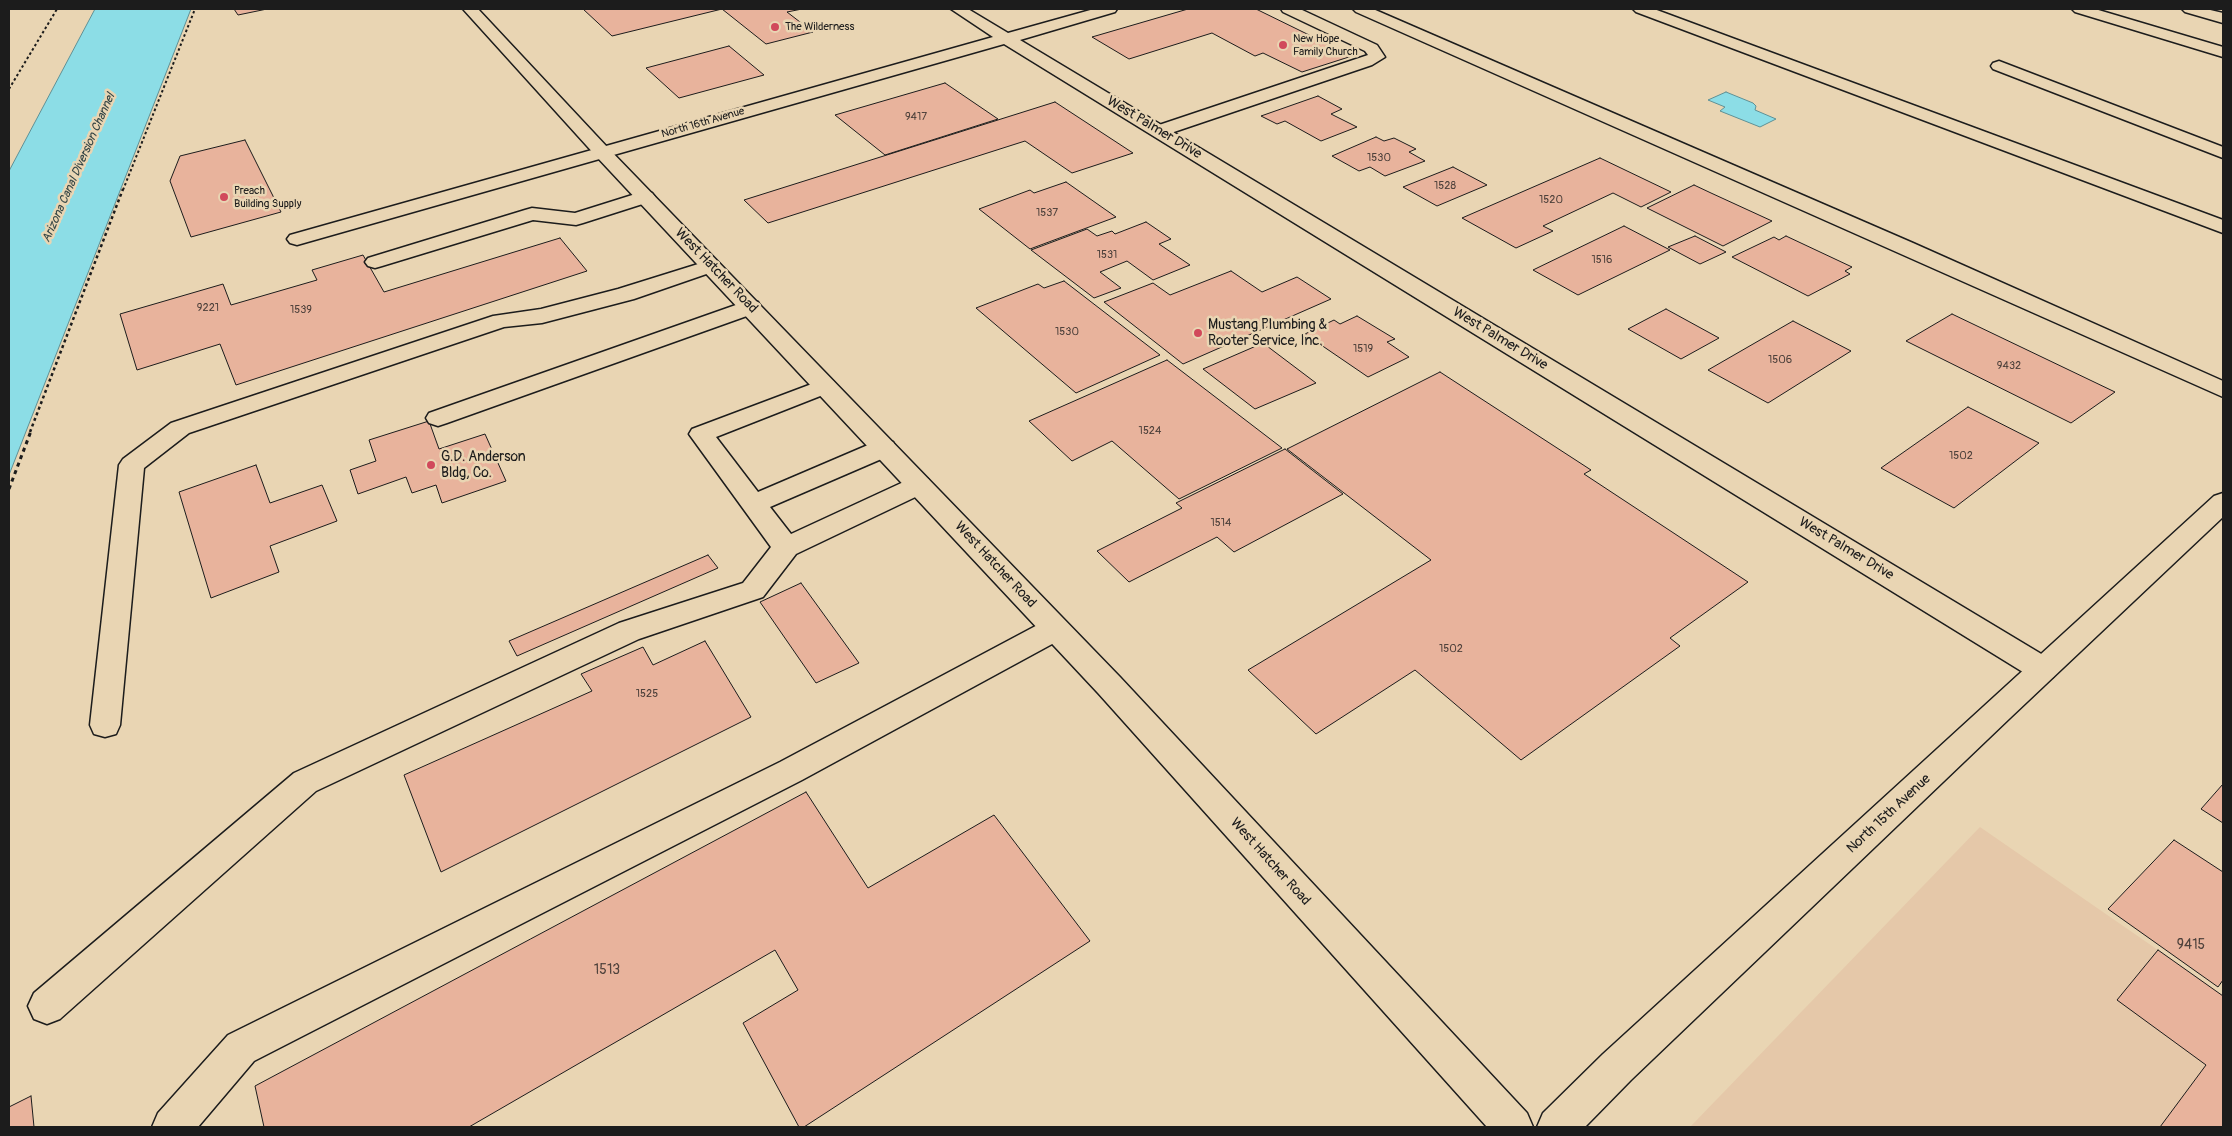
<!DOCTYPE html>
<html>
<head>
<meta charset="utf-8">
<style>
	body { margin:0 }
	#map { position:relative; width:2232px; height:1136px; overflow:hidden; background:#e9d5b3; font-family:Pangolin,sans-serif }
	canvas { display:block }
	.frame { position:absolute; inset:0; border:10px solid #1c1c1c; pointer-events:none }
</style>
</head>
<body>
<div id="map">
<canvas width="2232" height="1136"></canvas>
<div class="frame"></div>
</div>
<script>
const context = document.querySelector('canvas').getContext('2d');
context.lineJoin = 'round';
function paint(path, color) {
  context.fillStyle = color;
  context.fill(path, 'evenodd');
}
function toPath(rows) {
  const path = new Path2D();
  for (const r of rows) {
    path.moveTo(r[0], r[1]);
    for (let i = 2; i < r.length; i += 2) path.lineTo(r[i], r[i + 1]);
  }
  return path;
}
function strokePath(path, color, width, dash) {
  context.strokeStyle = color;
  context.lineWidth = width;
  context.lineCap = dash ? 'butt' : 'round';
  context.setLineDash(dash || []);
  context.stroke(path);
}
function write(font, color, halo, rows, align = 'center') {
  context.font = font + ' Pangolin,sans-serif';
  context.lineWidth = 5;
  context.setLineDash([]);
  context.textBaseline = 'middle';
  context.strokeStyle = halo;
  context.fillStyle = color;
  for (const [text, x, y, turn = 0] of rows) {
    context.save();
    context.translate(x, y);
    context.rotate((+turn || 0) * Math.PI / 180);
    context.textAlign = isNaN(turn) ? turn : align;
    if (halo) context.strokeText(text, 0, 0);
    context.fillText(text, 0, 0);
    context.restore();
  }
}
paint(toPath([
	[1980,827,2223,995,2223,1127,1690,1127]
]), '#e5c8a9');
const water = toPath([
	[95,9,191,9,9,475,9,171,95,9],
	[1726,92,1753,103,1756,106,1755,110,1776,119,1760,127,1720,111,1725,107,1708,100,1726,92]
]);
paint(water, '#8cdde6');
strokePath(water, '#5f9095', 1);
const building = toPath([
	[234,9,267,9,238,15,234,9],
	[583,9,802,9,787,12,813,32,766,44,722,9,612,36,583,9],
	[1188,9,1256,9,1352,56,1302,72,1263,53,1255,56,1212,33,1129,59,1092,37,1188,9],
	[729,46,764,75,679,98,646,68,729,46],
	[945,83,998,119,885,155,835,115,945,83],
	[1318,96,1342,109,1331,114,1357,127,1321,141,1285,121,1277,124,1261,116,1318,96],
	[1055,102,1133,153,1072,173,1025,141,768,223,744,200,1055,102],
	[1376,137,1384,141,1394,138,1416,149,1409,152,1425,161,1385,176,1370,167,1359,171,1332,156,1376,137],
	[245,140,281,212,191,237,170,181,180,156,245,140],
	[1600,158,1671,192,1641,207,1613,193,1543,226,1553,231,1516,248,1462,218,1600,158],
	[1453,167,1487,185,1437,206,1403,187,1453,167],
	[1066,182,1116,217,1030,249,979,209,1030,190,1034,193,1066,182],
	[1694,185,1711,193,1772,221,1723,246,1647,208,1694,185],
	[1146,222,1171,239,1159,244,1190,265,1153,280,1127,261,1100,272,1121,288,1094,298,1031,250,1087,229,1097,236,1112,231,1115,234,1146,222],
	[1624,226,1670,250,1578,295,1533,270,1624,226],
	[1695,236,1726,252,1700,264,1668,247,1695,236],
	[1786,236,1852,267,1845,271,1850,274,1808,296,1732,257,1774,237,1779,240,1786,236],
	[560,238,587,271,236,385,220,344,137,370,120,314,223,284,231,305,317,280,312,270,363,255,384,292,560,238],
	[1231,271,1262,292,1297,277,1331,299,1183,364,1104,302,1153,283,1170,295,1231,271],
	[1064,281,1160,355,1076,393,976,308,1038,284,1044,288,1064,281],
	[1666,309,1719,338,1681,359,1628,329,1666,309],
	[1952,314,2115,392,2071,423,1906,341,1952,314],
	[1357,316,1395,339,1387,342,1409,357,1368,377,1305,334,1334,320,1340,324,1357,316],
	[1793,321,1851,351,1768,403,1708,370,1793,321],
	[1263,343,1316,383,1255,409,1203,369,1263,343],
	[1167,360,1282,448,1179,499,1112,441,1072,461,1029,421,1167,360],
	[1440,372,1591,470,1584,474,1748,582,1670,638,1680,646,1521,760,1415,670,1316,734,1248,670,1431,560,1287,449,1440,372],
	[1968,407,2039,443,1954,508,1881,468,1968,407],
	[429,421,439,449,485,434,506,481,442,503,436,485,412,493,406,477,358,494,350,470,376,461,369,440,429,421],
	[1285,449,1343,494,1234,552,1217,537,1129,582,1097,551,1182,508,1176,503,1285,449],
	[256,465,270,503,322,485,337,521,270,546,279,572,211,598,179,492,256,465],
	[708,555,718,568,517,656,509,641,708,555],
	[801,583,859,663,816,683,760,602,801,583],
	[705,641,751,717,441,872,404,775,592,691,581,674,643,647,653,665,705,641],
	[2223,784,2223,823,2201,809,2223,784],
	[806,792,868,888,994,815,1090,941,804,1127,799,1127,743,1023,798,990,775,950,469,1127,264,1127,255,1086,806,792],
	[2174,840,2223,872,2223,980,2218,987,2108,909,2174,840],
	[2158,950,2223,996,2223,1127,2160,1127,2206,1065,2117,1000,2158,950],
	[31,1096,34,1127,9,1127,9,1107,31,1096]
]);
paint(building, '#e8b39c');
strokePath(building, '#1c1c1c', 1);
const service = toPath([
	[1281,9,1300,9,1377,45,1385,57,1372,65,1165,135,1153,135,1150,131,1153,127,1368,55,1365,51,1283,12,1281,9],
	[1353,9,1373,9,1913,243,2223,381,2223,397,1356,12,1353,9],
	[1633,9,1654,9,2223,220,2223,233,1636,12,1633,9],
	[2072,9,2095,9,2223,47,2223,57,2075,12,2072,9],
	[2182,9,2206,9,2223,13,2223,23,2185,12,2182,9],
	[1999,61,2223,147,2223,158,1993,69,1991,66,1993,63,1999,61],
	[645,191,652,193,655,197,652,201,583,223,576,225,533,220,382,266,375,268,368,266,365,262,368,258,525,210,532,208,575,213,645,191],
	[711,260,718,262,721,266,718,270,634,299,542,323,504,327,189,433,144,468,120,725,116,734,105,737,94,734,90,725,119,465,123,459,171,423,493,316,541,309,618,289,711,260],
	[750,300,758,302,761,307,758,312,447,423,438,426,429,423,426,418,429,413,750,300],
	[825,379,833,381,837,386,833,391,716,437,758,492,875,442,884,440,893,442,896,448,893,454,770,507,791,534,910,479,919,477,928,479,932,485,928,491,796,554,763,597,639,639,316,791,60,1019,47,1024,34,1019,28,1006,34,993,294,773,619,623,743,583,771,547,689,434,692,429,825,379],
	[1055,618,1065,621,1069,629,1065,637,802,780,254,1061,198,1127,152,1127,158,1113,228,1035,780,762,1045,621,1055,618]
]);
const minor = toPath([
	[951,9,968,9,1008,33,1094,9,1117,9,1115,12,1020,40,2053,661,2057,669,2053,677,2042,680,2031,677,1004,44,304,243,297,245,290,243,287,239,290,235,993,37,951,9]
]);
const tertiary = toPath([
	[463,9,478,9,608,148,1120,677,1527,1113,1533,1127,1487,1127,1098,693,596,156,463,9],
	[2223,493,2223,517,2010,718,1631,1080,1585,1127,1537,1127,1543,1113,1603,1054,2214,496,2223,493]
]);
strokePath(service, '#1c1c1c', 3);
strokePath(minor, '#1c1c1c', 3);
strokePath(tertiary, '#1c1c1c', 3);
strokePath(toPath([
	[9,89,57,9],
	[123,190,195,9]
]), '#1c1c1c', 2, [2.5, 2.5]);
strokePath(toPath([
	[30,432,123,189]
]), '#1c1c1c', 2.5, [3, 3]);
strokePath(toPath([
	[9,489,31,431]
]), '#1c1c1c', 3, [4, 4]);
paint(service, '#e9d5b3');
paint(minor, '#e9d5b3');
paint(tertiary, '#e9d5b3');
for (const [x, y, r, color] of [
	[775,27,5,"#d1495b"],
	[1283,45,5,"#d1495b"],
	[224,197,5,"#d1495b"],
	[1198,333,5,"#d1495b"],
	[431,465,5,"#d1495b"]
]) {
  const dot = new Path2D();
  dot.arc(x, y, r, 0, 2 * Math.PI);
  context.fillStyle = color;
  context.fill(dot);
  strokePath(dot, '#e9d5b3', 2);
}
write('11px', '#1c1c1c', '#e9d5b3', [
	["The Wilderness",785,27],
	["New Hope",1293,39],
	["Family Church",1293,52],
	["Preach",234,191],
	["Building Supply",234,204]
], 'left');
write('11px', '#4f423c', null, [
	["9417",916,117],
	["1530",1379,158],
	["1528",1445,186],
	["1520",1551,200],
	["1537",1047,213],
	["1531",1107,255],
	["1516",1602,260],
	["9221",208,308],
	["1539",301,310],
	["1530",1067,332],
	["1519",1363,349],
	["1506",1780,360],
	["9432",2009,366],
	["1524",1150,431],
	["1502",1961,456],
	["1514",1221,523],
	["1502",1451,649],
	["1525",647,694]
]);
write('11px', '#1c1c1c', '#e9d5b3', [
	["North 16th Avenue",703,123,-16]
]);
write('italic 12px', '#324344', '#e9d5b3', [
	["Arizona Canal Diversion Channel",79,168,-66]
]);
write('14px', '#1c1c1c', '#e9d5b3', [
	["West Palmer Drive",1154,128,31],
	["West Hatcher Road",716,271,46],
	["West Palmer Drive",1500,339,31],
	["West Palmer Drive",1846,549,31],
	["West Hatcher Road",995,565,47],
	["North 15th Avenue",1889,814,-43],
	["West Hatcher Road",1270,862,48]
]);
write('14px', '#1c1c1c', '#e9d5b3', [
	["Mustang Plumbing &",1208,325],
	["Rooter Service, Inc.",1208,341],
	["G.D. Anderson",441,457],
	["Bldg, Co.",441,473]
], 'left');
write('14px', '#4f423c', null, [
	["9415",2191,945],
	["1513",607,970]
]);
</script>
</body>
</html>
